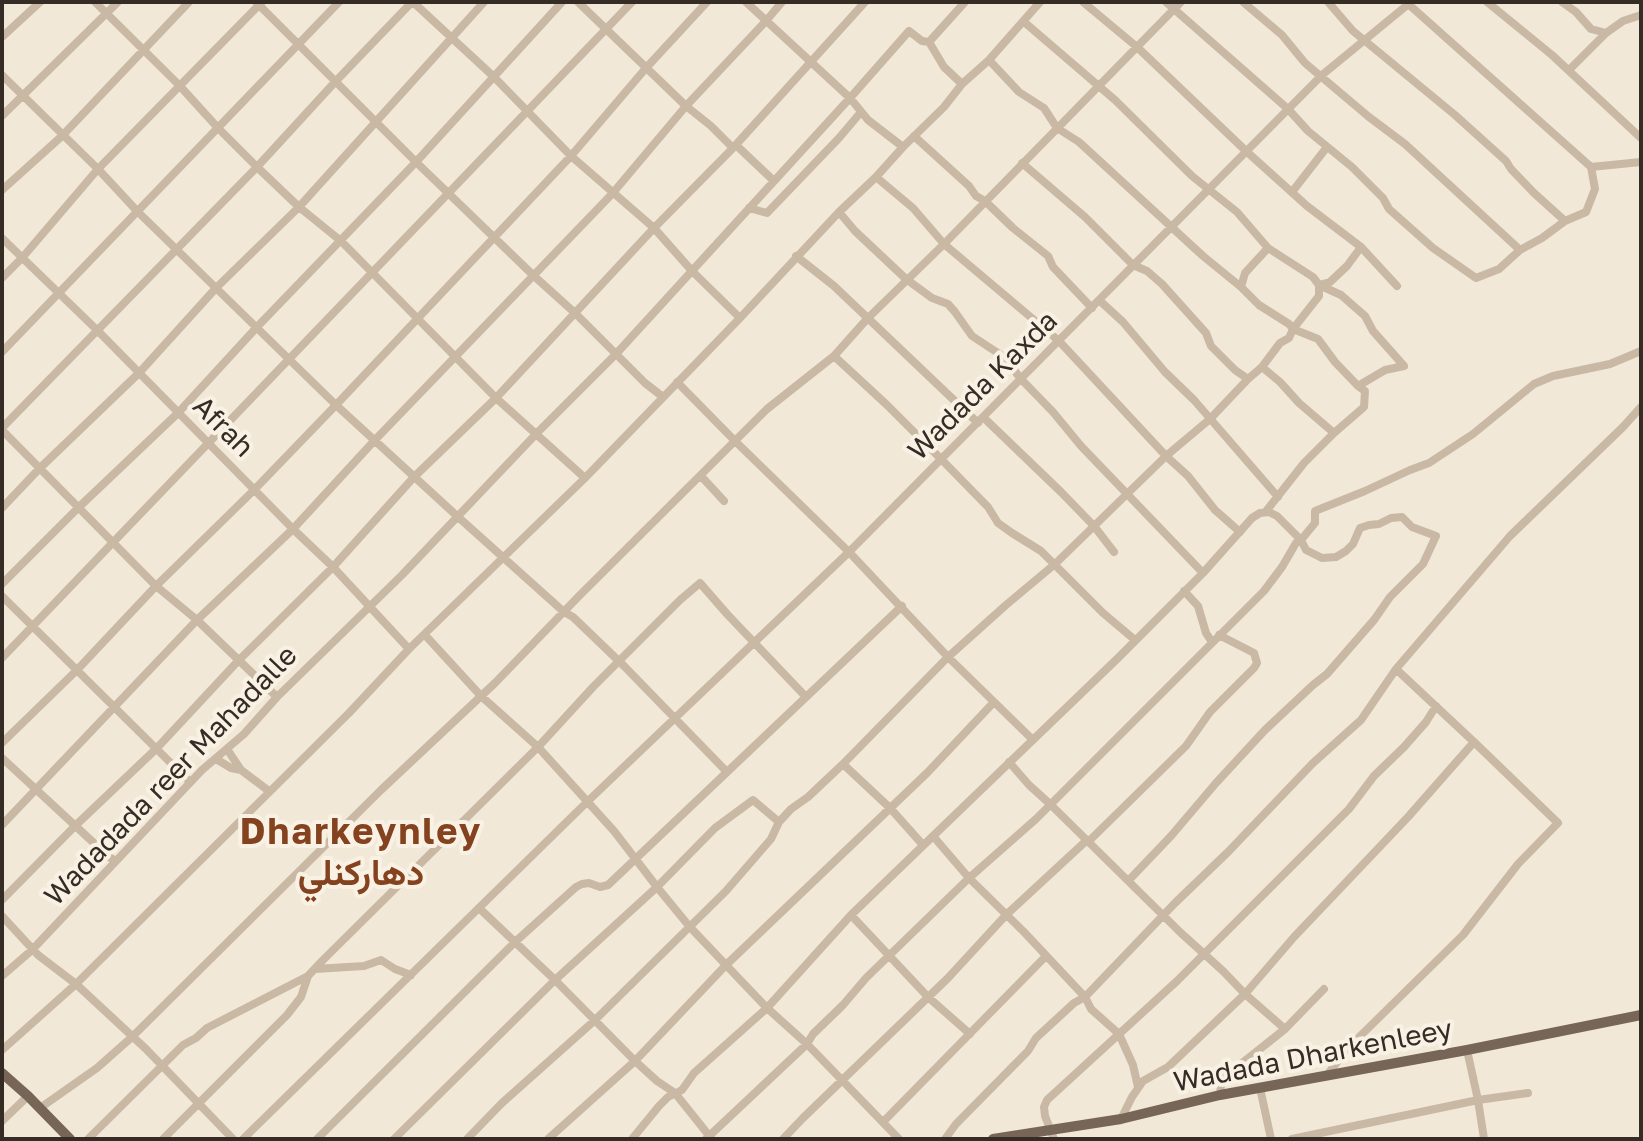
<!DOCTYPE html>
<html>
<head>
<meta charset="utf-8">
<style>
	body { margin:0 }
	#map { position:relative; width:1643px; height:1141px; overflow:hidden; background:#f1e8d8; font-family:"Golos Text",sans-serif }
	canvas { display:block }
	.frame { position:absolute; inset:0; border:4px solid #352c26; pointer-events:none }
</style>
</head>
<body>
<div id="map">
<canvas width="1643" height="1141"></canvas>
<div class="frame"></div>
</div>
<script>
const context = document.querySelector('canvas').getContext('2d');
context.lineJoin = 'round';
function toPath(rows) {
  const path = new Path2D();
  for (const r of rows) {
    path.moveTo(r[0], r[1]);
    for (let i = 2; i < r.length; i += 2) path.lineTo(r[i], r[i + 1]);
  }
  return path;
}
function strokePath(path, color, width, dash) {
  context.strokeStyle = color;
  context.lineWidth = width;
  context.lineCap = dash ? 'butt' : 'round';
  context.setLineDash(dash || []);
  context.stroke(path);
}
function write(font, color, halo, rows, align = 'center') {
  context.font = font + ' "Golos Text",Vazirmatn,sans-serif';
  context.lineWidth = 8;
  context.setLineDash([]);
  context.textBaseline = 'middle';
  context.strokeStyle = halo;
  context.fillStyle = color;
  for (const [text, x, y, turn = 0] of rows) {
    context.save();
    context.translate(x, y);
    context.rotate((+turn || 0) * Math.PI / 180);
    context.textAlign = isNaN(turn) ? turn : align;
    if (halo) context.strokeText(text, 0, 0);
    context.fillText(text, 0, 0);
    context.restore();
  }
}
strokePath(toPath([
	[95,2,179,85,218,128,257,167,299,207,341,241,496,398,585,478],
	[256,2,416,162,534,276,575,313,645,383,663,397],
	[413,2,493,76,571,156,654,228,692,271,740,318],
	[578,2,686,106,711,126,733,148],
	[746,2,850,98,868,120,903,147],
	[1083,2,1137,47,1246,151,1307,206,1361,247,1397,286],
	[1166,2,1288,109,1308,131,1352,167,1383,198,1389,209,1433,248,1476,278,1499,269,1520,250],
	[1243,2,1282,35,1305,63,1369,117,1405,144,1520,250,1542,238,1565,221,1586,212,1595,189,1591,167],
	[1328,2,1353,31,1455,115,1506,161,1511,169,1534,193,1565,221],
	[1406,2,1591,167,1641,162],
	[1487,2,1552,55,1641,138],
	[1562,2,1576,12,1591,29,1606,33,1623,21,1641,15],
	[2,37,40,2],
	[929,42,965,2],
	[989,60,1019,92,1044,108,1057,128,1079,142,1203,256,1241,287,1259,305,1289,324,1293,329,1318,339,1335,362,1358,386,1385,370,1404,366,1373,331,1365,316,1341,295,1319,285,1330,282,1347,266,1361,247],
	[1569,70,1606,33],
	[2,75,98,169,137,211,336,405,457,516,564,612,573,617,624,666,727,772],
	[2,116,118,2],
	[914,136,969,186,976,196,985,201,1013,228,1048,256,1053,267,1092,308],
	[736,145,774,181],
	[1022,163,1085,217,1133,265,1147,271,1162,284,1206,333,1211,346,1235,370,1248,379],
	[876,177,913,208,944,244,1059,341,1166,456,1188,476,1215,510,1240,532],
	[2,190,62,136,189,2],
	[1292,192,1327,147],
	[749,208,767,213,839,138,861,112],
	[839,212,855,231,906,279,932,298,948,304,955,312,972,336,1004,357,1021,379,1053,412,1081,446,1203,573],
	[2,238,97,330,293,529,333,567,409,649],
	[796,256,834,286,978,423],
	[2,278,22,258,98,169,262,2],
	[1241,287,1245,273,1268,248],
	[1099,300,1123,322,1165,372,1194,400,1278,497],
	[2,352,339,2],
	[834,356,887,405,941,459,988,507,998,523,1012,533,1041,551,1103,613,1135,640],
	[1262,367,1280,382,1299,403,1334,433],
	[677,382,735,441,849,552,948,657,1032,739],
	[983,417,1061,492,1094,526,1114,552],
	[2,428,257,167,335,82,412,2],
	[2,430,156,586,197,620,277,697],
	[701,476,724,501],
	[2,508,39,469,139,373,216,288,299,207,484,2],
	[1269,512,1267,510,1304,463,1334,433,1364,407,1365,391,1358,386],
	[2,584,78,508,178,413,257,327,416,162,562,2],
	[1184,591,1198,606,1206,633,1212,642],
	[2,596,190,782],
	[425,635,481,696,538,747,614,831,657,887,689,926,726,965,767,1008,807,1044,899,1139],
	[2,658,632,2],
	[1396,669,1474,742],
	[2,743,77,670,156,586,254,490,336,405,571,156,646,68,707,2],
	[227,749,241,770,269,791],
	[2,758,109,857,116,861],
	[216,759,231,768,241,770],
	[1009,762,1029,785,1050,804,1181,933,1223,971,1245,994,1285,1029],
	[843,764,890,808,923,845],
	[2,825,197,620,293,529,374,441,612,194,686,106,766,21,782,2],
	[933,836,969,878,1024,932,1085,997,1091,1009,1119,1034,1133,1065,1138,1087],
	[1088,842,1186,746,1210,712,1254,668,1257,663,1254,653,1219,635],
	[2,900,75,826,157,748,238,661,333,567,414,477,496,398,654,228,733,148,865,2],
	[479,908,555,980,635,1061,657,1081,675,1093,711,1138],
	[851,915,928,997,970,1034],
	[2,916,38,955,76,984,146,1049,233,1139],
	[315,969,364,966,381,960,395,969,411,975],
	[2,976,32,950,202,770,244,734,277,697,402,575,537,433,616,354,850,98,909,31,922,41,929,42,944,67,962,84],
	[2,1050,76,984,349,713,409,649,585,478,740,318,839,212,876,177,903,147,944,107,962,84,989,60,1040,2],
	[1467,1050,1478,1100,1484,1139],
	[1260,1088,1271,1139],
	[1220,1095,1221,1085,1226,1076,1285,1029,1324,989],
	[40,1108,97,1068,132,1037,381,790,495,683,579,596,767,409,834,356,867,319,944,244,1181,2],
	[1121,1119,1132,1097,1143,1081,1168,1067,1245,994,1294,937,1408,817,1474,742,1558,823,1518,864,1463,935,1347,1049,1328,1074],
	[2,1121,28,1096],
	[883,1122,1046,956],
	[88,1139,183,1045,196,1038,207,1028,308,976],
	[163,1139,287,1015,301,997,308,976,322,961,538,747,594,686,680,600,700,583,727,614,806,697],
	[243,1139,587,802,849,552,1322,75,1411,2],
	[317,1139,515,942,576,887,582,884,589,883,600,887,608,885,902,606],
	[394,1139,555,980,657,887,715,828,753,800,779,822],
	[467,1139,502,1103,594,1021,726,891,771,839,779,822,791,809,808,797,843,764,948,657,1006,605,1055,564,1166,456,1210,419,1248,379,1262,367,1280,343,1289,338,1293,329,1319,296,1319,285,1313,277,1268,248,1237,212,1192,176,1115,100,1023,21],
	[548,1139,635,1061,726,965,927,773,994,702],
	[632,1139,659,1106,668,1097,682,1090,694,1073,767,1008,851,915,1118,658,1203,573,1252,518,1260,513,1269,512,1277,516,1301,540,1306,550,1322,558,1336,557,1346,551,1353,544,1360,528,1369,525,1379,524,1391,518,1402,517,1412,527,1436,536,1423,564,1390,597,1374,620,1327,674,1313,685,1265,730,1216,783,1171,836,1129,880],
	[706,1139,807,1044,813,1034,843,1005,866,978,969,878,1036,819,1264,591,1282,567,1296,543,1301,540,1315,523,1315,511,1365,491,1410,470,1429,463,1473,434,1534,384,1553,376,1610,364,1641,351],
	[783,1139,803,1118,948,978,1006,915,1086,841],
	[945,1139,956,1124,1028,1051,1036,1038,1074,1003,1085,997,1175,903,1228,852,1313,763,1361,720,1396,669,1510,536,1623,427,1641,407],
	[1054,1139,1045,1116,1044,1107,1047,1100,1177,981,1349,809,1374,776,1404,747,1426,722,1436,706],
	[1292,1139,1478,1100,1528,1093]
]), '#c9b9a4', 8);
strokePath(toPath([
	[2,1073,28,1096,70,1139],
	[993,1139,1121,1119,1220,1095,1467,1050,1641,1015]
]), '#776557', 10);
write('28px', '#352c26', '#f9f2e4', [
	["Wadada Kaxda",983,386,-45],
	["Afrah",223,427,45],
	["Wadadada reer Mahadalle",171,776,-46],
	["Wadada Dharkenleey",1313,1056,-11]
]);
context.letterSpacing = '2px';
write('bold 36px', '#84421e', '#f9f2e4', [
	["Dharkeynley",361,833],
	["دهاركنلي",361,874]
]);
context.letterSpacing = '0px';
</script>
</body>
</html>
